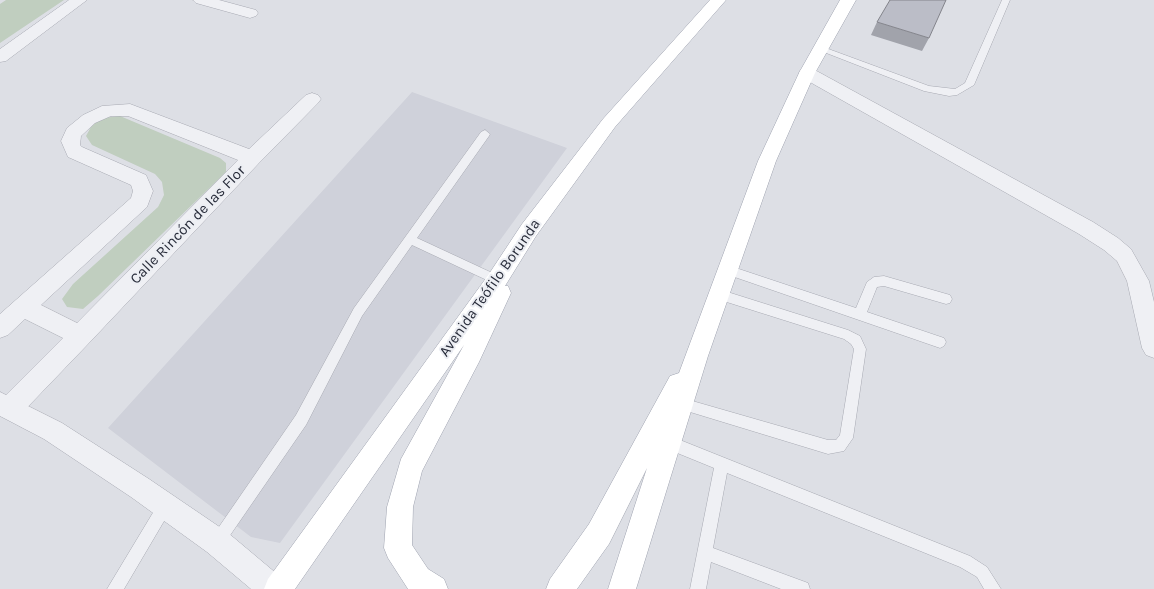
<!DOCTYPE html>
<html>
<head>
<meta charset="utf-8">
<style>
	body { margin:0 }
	canvas { display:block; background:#dddfe5 }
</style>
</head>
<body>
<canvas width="1154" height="589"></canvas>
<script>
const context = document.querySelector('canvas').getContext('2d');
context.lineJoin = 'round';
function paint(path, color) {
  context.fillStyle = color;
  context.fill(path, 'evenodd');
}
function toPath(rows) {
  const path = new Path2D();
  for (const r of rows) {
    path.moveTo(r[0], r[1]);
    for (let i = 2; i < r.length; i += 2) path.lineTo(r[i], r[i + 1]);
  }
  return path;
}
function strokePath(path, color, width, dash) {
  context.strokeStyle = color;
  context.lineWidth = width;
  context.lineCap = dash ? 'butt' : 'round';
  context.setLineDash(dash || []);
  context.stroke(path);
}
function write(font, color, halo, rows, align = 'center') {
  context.font = font + ' Karla,sans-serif';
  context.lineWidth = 4;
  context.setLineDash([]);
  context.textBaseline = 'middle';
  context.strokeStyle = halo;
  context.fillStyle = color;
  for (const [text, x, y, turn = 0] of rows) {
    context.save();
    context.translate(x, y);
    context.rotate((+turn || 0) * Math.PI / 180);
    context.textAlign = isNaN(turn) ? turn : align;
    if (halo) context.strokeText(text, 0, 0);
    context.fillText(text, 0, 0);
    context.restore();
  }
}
paint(toPath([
	[412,92,567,148,280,543,251,537,108,428]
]), '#cfd1da');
paint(toPath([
	[6,0,64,0,0,43,0,4],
	[120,116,220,158,226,163,226,172,98,296,83,309,67,307,62,299,73,284,158,207,164,195,162,182,155,174,92,145,86,136,92,125,102,118]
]), '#c0cebf');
const service = toPath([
	[1002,0,1010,0,974,85,957,95,949,96,924,91,816,49,817,47,823,47,929,86,955,89,965,83,1002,0],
	[485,130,490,134,489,136,417,238,501,277,503,280,501,283,497,285,493,283,412,245,362,316,306,425,222,547,217,550,212,547,209,542,212,537,296,415,354,308,481,132,485,130],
	[727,265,856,308,867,282,874,277,884,276,950,295,952,299,950,303,946,304,884,286,877,287,867,312,944,338,946,342,944,346,940,348,723,273,721,270,723,267,727,265],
	[718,289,848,330,860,336,866,349,853,438,844,451,828,454,677,408,675,404,677,400,682,398,828,440,836,440,840,435,854,349,851,344,844,339,714,298,712,294,714,290,718,289],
	[670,436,970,556,987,567,1001,589,984,589,977,577,960,567,727,473,713,548,808,583,810,589,781,589,711,562,706,589,690,589,714,468,665,448,663,443,665,438,670,436],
	[165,499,170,501,172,506,170,511,124,589,107,589,160,501,165,499]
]);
const minor = toPath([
	[69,0,87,0,6,61,0,62,0,49,69,0],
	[193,0,219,0,256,10,258,13,256,16,250,18,196,3,193,0],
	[807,67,813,69,1093,222,1118,238,1131,249,1149,281,1154,302,1154,358,1146,355,1142,348,1127,281,1117,261,1104,250,1079,234,801,77,799,73,801,69,807,67],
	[312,93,318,95,321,99,318,103,259,163,89,343,19,416,10,420,1,416,1,400,63,338,25,319,8,335,0,338,0,314,131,198,133,191,131,185,68,157,61,141,67,128,83,115,102,106,130,104,249,149,306,95,312,93],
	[111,116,128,116,238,160,77,323,41,305,147,207,153,191,146,175,82,147,80,145,81,136,95,123,111,116]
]);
const tertiary = toPath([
	[0,392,62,423,149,479,227,532,283,579,287,589,251,589,207,552,131,497,44,439,0,416,0,392]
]);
const primary = toPath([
	[710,0,726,0,615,127,536,236,505,286,508,286,511,293,479,362,422,471,413,507,412,545,428,569,444,579,448,589,408,589,388,558,384,548,387,507,401,459,464,345,295,589,264,589,268,579,489,274,522,224,603,119,710,0],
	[840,0,856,0,815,73,776,161,708,356,636,589,608,589,647,468,609,544,577,589,546,589,550,579,589,524,670,376,679,373,758,161,799,73,840,0]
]);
strokePath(service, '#a7a9b2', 1);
strokePath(minor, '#a7a9b2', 1);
strokePath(tertiary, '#a7a9b2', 1);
strokePath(primary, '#9ea2af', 1);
paint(service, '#eff0f4');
paint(minor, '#eff0f4');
paint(tertiary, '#eff0f4');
paint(primary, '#fff');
paint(toPath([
	[877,22,929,38,922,51,871,35]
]), '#a1a3ab');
const building = toPath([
	[890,0,946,0,929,38,877,22,890,0]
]);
paint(building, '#bbbdc7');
strokePath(building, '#83848b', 1);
write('15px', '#282c3a', '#eceef3', [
	["Calle Rincón de las Flor",188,225,-46],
	["Avenida Teófilo Borunda",490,288,-55]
]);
</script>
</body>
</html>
